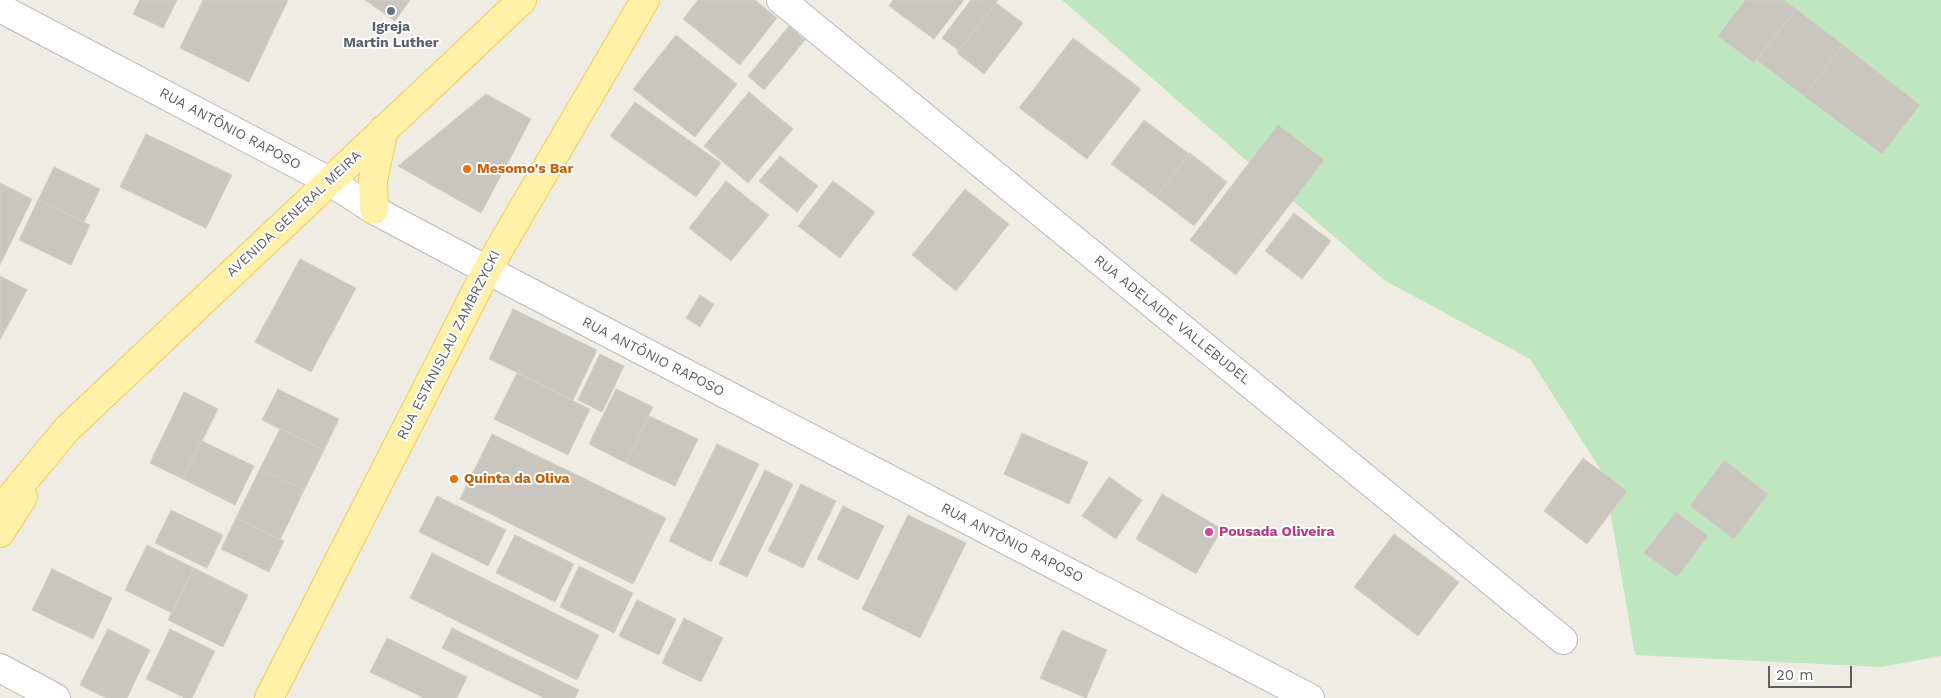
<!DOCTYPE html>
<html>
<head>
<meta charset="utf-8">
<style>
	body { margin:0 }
	#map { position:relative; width:1941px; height:698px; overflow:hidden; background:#eeece3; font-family:"Work Sans",sans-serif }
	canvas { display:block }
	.scale { position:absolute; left:1768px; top:666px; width:84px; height:22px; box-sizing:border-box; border:2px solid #5b5f64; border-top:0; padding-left:6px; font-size:15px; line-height:18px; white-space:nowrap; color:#5b5f64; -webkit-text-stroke:4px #fff; paint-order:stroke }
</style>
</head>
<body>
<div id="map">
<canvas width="1941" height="698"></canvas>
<div class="scale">20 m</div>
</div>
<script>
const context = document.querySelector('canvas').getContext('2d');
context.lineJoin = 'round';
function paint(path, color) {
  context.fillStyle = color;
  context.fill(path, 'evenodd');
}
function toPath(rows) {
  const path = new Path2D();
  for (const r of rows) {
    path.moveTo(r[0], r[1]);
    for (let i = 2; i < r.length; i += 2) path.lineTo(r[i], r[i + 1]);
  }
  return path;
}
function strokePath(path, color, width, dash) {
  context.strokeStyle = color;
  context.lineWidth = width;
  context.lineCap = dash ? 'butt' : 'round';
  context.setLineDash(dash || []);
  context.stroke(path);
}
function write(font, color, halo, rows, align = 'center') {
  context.font = font + ' "Work Sans",sans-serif';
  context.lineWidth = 4;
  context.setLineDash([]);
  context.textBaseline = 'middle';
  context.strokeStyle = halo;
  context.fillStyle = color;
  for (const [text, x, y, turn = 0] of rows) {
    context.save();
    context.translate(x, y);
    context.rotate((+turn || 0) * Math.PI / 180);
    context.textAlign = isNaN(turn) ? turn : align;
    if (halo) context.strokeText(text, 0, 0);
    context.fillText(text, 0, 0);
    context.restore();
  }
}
paint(toPath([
	[1062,0,1941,0,1941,656,1881,667,1635,655,1604,475,1530,359,1384,280]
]), '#bfe7bf');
const building = toPath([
	[140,0,177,0,163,28,133,14,140,0],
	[203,0,288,0,249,82,180,48,203,0],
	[365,0,410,0,395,21,365,0],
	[698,0,755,0,777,18,740,65,683,19,698,0],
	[893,0,964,0,934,39,889,6,893,0],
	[971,0,998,0,959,51,942,38,971,0],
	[1745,0,1784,0,1796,9,1754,63,1718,36,1745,0],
	[996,3,1023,23,984,74,957,53,996,3],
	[1796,9,1843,45,1804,96,1757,60,1796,9],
	[789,26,805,40,764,90,748,76,789,26],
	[676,35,737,84,695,137,633,89,676,35],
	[1073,38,1141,89,1087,159,1019,108,1073,38],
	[1843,45,1920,105,1882,154,1804,96,1843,45],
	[749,92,793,129,748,183,704,146,749,92],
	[486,94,531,119,481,213,398,166,486,94],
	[635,102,721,163,696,197,610,136,635,102],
	[1144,120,1189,154,1156,197,1111,164,1144,120],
	[1278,125,1324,160,1236,275,1190,240,1278,125],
	[146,134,232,175,206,228,120,187,146,134],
	[1190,153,1227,182,1194,226,1156,197,1190,153],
	[780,156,818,186,797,212,759,181,780,156],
	[54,167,100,189,84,222,38,200,54,167],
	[726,181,769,215,731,261,689,228,726,181],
	[833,181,875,212,840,258,798,226,833,181],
	[0,183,32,199,0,265,0,183],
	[965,189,1009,224,956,291,912,255,965,189],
	[38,200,90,225,71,265,19,240,38,200],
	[1294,213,1331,241,1302,279,1265,251,1294,213],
	[300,259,356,288,311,372,255,342,300,259],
	[0,276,27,290,0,340,0,276],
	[700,295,714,304,700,327,686,318,700,295],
	[513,309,597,350,573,400,489,359,513,309],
	[600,354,624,366,602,412,578,400,600,354],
	[517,373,590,409,568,455,494,419,517,373],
	[278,389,339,419,324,450,262,420,278,389],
	[616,389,653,407,626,463,589,444,616,389],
	[184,392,218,409,183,479,150,463,184,392],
	[649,416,698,439,675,486,626,463,649,416],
	[280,429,324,450,304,490,260,469,280,429],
	[1022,433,1088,462,1069,504,1004,474,1022,433],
	[492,434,666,518,633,584,460,499,492,434],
	[202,441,254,466,235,505,183,479,202,441],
	[717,444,759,464,711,562,669,541,717,444],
	[1583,458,1627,491,1587,544,1544,511,1583,458],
	[1724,460,1768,494,1734,539,1690,506,1724,460],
	[260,469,304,490,280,540,236,518,260,469],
	[765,470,793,484,747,577,719,564,765,470],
	[1109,477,1142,500,1116,539,1082,516,1109,477],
	[801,484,836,501,803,568,768,551,801,484],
	[1162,494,1222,529,1196,574,1136,539,1162,494],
	[437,496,506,530,488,566,419,532,437,496],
	[843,506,884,526,858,580,817,559,843,506],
	[171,510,223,535,207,568,155,543,171,510],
	[1676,512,1708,536,1677,577,1644,553,1676,512],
	[908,515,966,543,920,638,862,609,908,515],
	[236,518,284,541,269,572,221,549,236,518],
	[1394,534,1459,582,1418,636,1354,587,1394,534],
	[515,535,574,564,555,602,496,573,515,535],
	[147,545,194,568,172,613,125,590,147,545],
	[432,553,599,635,577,680,410,598,432,553],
	[579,566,633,593,614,633,560,607,579,566],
	[194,568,248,595,223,647,168,620,194,568],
	[52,569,112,598,93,639,32,610,52,569],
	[637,600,676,619,659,655,619,636,637,600],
	[684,618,723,638,701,682,662,663,684,618],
	[452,628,579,690,575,698,544,698,442,648,452,628],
	[108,629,150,650,127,698,106,698,80,685,108,629],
	[170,629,215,651,192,698,185,698,146,679,170,629],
	[1062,630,1107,650,1086,698,1040,678,1062,630],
	[387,638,467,677,457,698,424,698,370,672,387,638]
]);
paint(building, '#c9c6c0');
strokePath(building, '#d3cec1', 1);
const minor = toPath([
	[781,0,1563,640],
	[0,8,329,181,374,210,487,270,1310,698],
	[0,668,56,698]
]);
const major = toPath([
	[374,210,373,180,384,129],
	[0,510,67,429,522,0],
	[0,533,23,497],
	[269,698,487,270,645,0]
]);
strokePath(minor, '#b6b9be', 30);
strokePath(major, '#f5cb56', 30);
strokePath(minor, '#fff', 28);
strokePath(major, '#fff2a8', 28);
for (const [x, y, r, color] of [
	[391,11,5,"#6b7280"],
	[467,169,5,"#e8710a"],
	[454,479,5,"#e8710a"],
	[1209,532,5,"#d1479c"]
]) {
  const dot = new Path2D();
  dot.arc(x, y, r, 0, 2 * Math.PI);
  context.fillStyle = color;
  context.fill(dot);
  strokePath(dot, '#fff', 2);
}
write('bold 14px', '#5b616d', '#fff', [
	["Igreja",391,27],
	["Martin Luther",391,43]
]);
write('14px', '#5b5f64', '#fff', [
	["RUA ANTÔNIO RAPOSO",230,129,28],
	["AVENIDA GENERAL MEIRA",294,214,-43],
	["RUA ADELAIDE VALLEBUDEL",1172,320,39],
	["RUA ESTANISLAU ZAMBRZYCKI",449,345,-63],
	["RUA ANTÔNIO RAPOSO",653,357,27],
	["RUA ANTÔNIO RAPOSO",1012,543,27]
]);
write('bold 14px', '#c56008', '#fff', [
	["Mesomo's Bar",477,169],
	["Quinta da Oliva",464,479]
], 'left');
write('bold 14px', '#b23c85', '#fff', [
	["Pousada Oliveira",1219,532]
], 'left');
</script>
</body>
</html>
